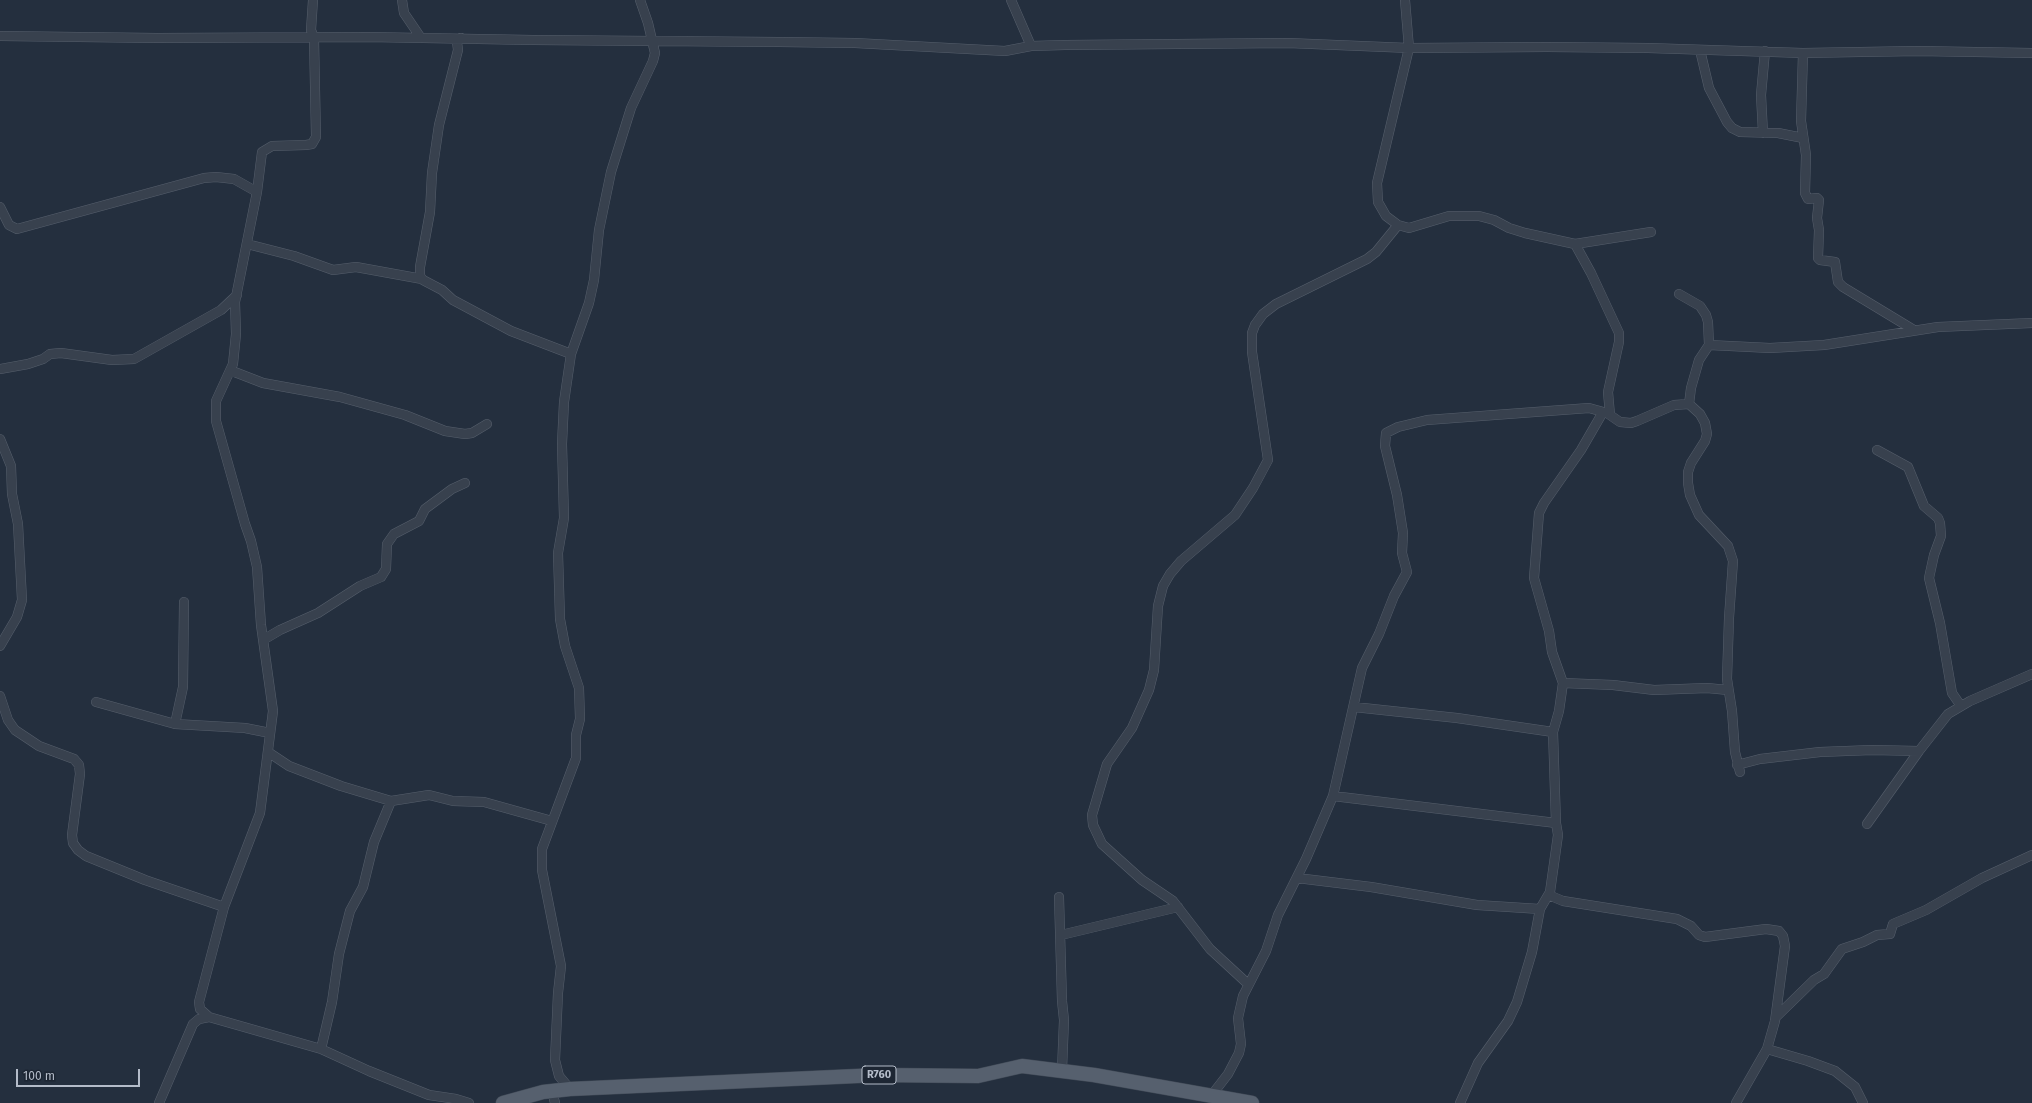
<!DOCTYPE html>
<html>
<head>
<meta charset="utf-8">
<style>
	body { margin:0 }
	#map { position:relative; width:2032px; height:1103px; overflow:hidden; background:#242f3e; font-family:"Fira Sans",sans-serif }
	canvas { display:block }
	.scale { position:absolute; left:16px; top:1069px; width:124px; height:18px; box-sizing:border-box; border:2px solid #b4bcc9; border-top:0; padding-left:5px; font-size:12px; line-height:14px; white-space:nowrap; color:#b4bcc9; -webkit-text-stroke:3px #1d2633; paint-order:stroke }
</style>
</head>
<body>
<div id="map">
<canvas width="2032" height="1103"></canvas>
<div class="scale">100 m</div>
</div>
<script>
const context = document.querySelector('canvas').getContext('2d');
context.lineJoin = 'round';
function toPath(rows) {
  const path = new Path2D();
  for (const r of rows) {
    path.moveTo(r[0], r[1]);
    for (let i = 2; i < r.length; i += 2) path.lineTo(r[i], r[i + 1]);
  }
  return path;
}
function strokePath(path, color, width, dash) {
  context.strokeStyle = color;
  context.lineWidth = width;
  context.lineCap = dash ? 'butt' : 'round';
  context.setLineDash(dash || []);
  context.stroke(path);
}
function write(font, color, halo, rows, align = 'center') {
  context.font = font + ' "Fira Sans",sans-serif';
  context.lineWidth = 3.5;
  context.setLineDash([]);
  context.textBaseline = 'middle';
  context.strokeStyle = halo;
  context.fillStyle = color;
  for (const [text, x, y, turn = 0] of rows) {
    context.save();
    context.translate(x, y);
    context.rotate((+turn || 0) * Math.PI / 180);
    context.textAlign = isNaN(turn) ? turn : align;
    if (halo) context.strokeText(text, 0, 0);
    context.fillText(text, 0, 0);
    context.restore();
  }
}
const street = toPath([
	[313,0,311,30,314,38,316,137,312,144,306,145,272,146,262,152,257,192,235,302,236,334,233,364,216,401,216,421,245,524,251,541,257,567,261,625,273,711,260,813,224,907,199,1002,200,1009,209,1017,321,1049,369,1071,429,1095,456,1099,469,1103],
	[402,0,404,13,421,38],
	[1011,0,1031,46],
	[1405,0,1409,48,1377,183,1378,202,1386,216,1398,225,1409,228,1449,216,1479,216,1494,220,1509,228,1525,233,1575,244,1651,232],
	[0,36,157,38,368,37,533,40,779,42,855,43,1005,51,1031,46,1065,45,1288,43,1409,48,1547,47,1648,48,1803,53,1918,51,2032,53],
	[461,38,457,42,458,50,439,125,432,173,430,212,420,267,420,276,423,280,442,290,453,300,511,331,571,354],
	[1700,50,1709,88,1727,122,1732,128,1740,132,1778,133,1803,138],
	[1803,53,1801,121,1806,155,1805,193,1808,199,1817,198,1819,200,1817,218,1819,230,1818,258,1820,260,1835,262,1838,282,1843,287,1914,330],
	[1763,133,1761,95,1765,51],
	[0,207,9,225,17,229,204,178,216,177,234,179,257,192],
	[247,244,294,256,333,270,356,267,422,279],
	[1575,244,1591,273,1619,333,1619,342,1608,392,1610,415],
	[1679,294,1700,306,1706,315,1708,322,1709,345,1699,360,1691,388,1689,404,1700,414,1705,423,1707,434,1705,441,1691,463,1688,472,1688,483,1690,495,1699,515,1728,546,1733,561,1729,618,1727,679,1732,711,1735,752,1740,772],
	[1709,345,1770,348,1824,345,1938,327,2032,323],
	[0,369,28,364,43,359,50,354,61,353,112,360,134,359,221,310,237,295],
	[232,371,263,383,340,397,405,415,445,431,465,434,472,433,487,424],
	[1603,412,1581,450,1544,503,1539,513,1534,578,1549,631,1552,652,1563,683,1559,711,1553,732,1556,823,1558,835,1550,892,1551,896,1563,901,1677,919,1691,926,1699,935,1705,937,1766,929,1779,931,1783,936,1785,946,1775,1021,1767,1049,1736,1103],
	[0,439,11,466,12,494,18,524,22,600,17,617,0,646],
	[1877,450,1908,467,1924,506,1938,518,1940,523,1941,536,1934,555,1929,578,1940,623,1952,693,1961,706],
	[263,640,280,630,318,613,360,586,381,577,386,569,387,544,394,534,419,521,425,509,452,489,465,483],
	[1563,683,1613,685,1654,690,1707,688,1728,690],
	[0,696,8,720,15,730,39,746,74,759,79,765,80,774,72,835,73,843,78,850,86,856,145,880,224,907],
	[96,702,175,724,245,728,270,733],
	[1354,707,1457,718,1553,732],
	[175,724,183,687,184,602],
	[268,752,289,766,341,786,391,801,429,795,453,801,484,802,552,821],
	[1737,765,1760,759,1820,752,1872,750,1919,751],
	[1333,796,1556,823],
	[1867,824,1919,751,1948,714,1970,701,2032,674],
	[1297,878,1371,887,1477,905,1540,909],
	[1059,897,1062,1001,1064,1020,1062,1070],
	[1061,935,1178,907],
	[1248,984,1210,949,1173,901,1142,880,1102,844,1093,825,1092,815,1107,764,1132,728,1149,690,1154,670,1158,606,1163,586,1170,574,1181,561,1235,515,1253,488,1268,460,1252,352,1252,333,1255,325,1263,314,1276,304,1367,259,1376,252,1398,225],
	[1776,1017,1814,980,1824,974,1842,949,1863,942,1877,935,1890,934,1893,924,1926,910,1982,878,2032,855],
	[321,1049,332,1002,339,954,350,911,363,887,374,842,391,801],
	[1767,1049,1808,1061,1835,1071,1855,1087,1863,1103],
	[570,1089,559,1076,555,1060,558,993,561,966,542,870,542,849,576,758,576,735,580,719,579,688,565,646,560,619,558,553,564,518,562,444,564,402,571,354,589,303,594,280,599,230,611,172,631,108,653,61,655,53,648,23,640,0],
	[552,1091,555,1103],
	[1211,1096,1228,1074,1239,1053,1241,1044,1238,1018,1243,996,1266,951,1278,915,1306,859,1333,796,1362,668,1379,634,1394,596,1407,572,1402,553,1403,533,1397,495,1385,446,1386,433,1398,427,1427,420,1589,408,1607,413,1620,422,1631,423,1637,421,1674,405,1689,404],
	[159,1103,193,1024,199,1019,209,1017],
	[1460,1103,1478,1063,1508,1021,1517,1002,1532,952,1540,909,1550,892]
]);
const primary = toPath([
	[503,1103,543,1092,570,1089,879,1075,978,1076,1022,1066,1094,1075,1252,1103]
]);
strokePath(street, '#565f6c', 10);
strokePath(primary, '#414a57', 15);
strokePath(street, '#38414e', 9);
strokePath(primary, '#56606e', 14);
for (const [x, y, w] of [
	[879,1075,34]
]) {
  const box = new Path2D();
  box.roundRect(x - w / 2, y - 9, w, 18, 3);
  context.fillStyle = '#1d2633';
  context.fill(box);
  strokePath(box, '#b4bcc9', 1);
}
write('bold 11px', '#b4bcc9', null, [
	["R760",879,1075]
]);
</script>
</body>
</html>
